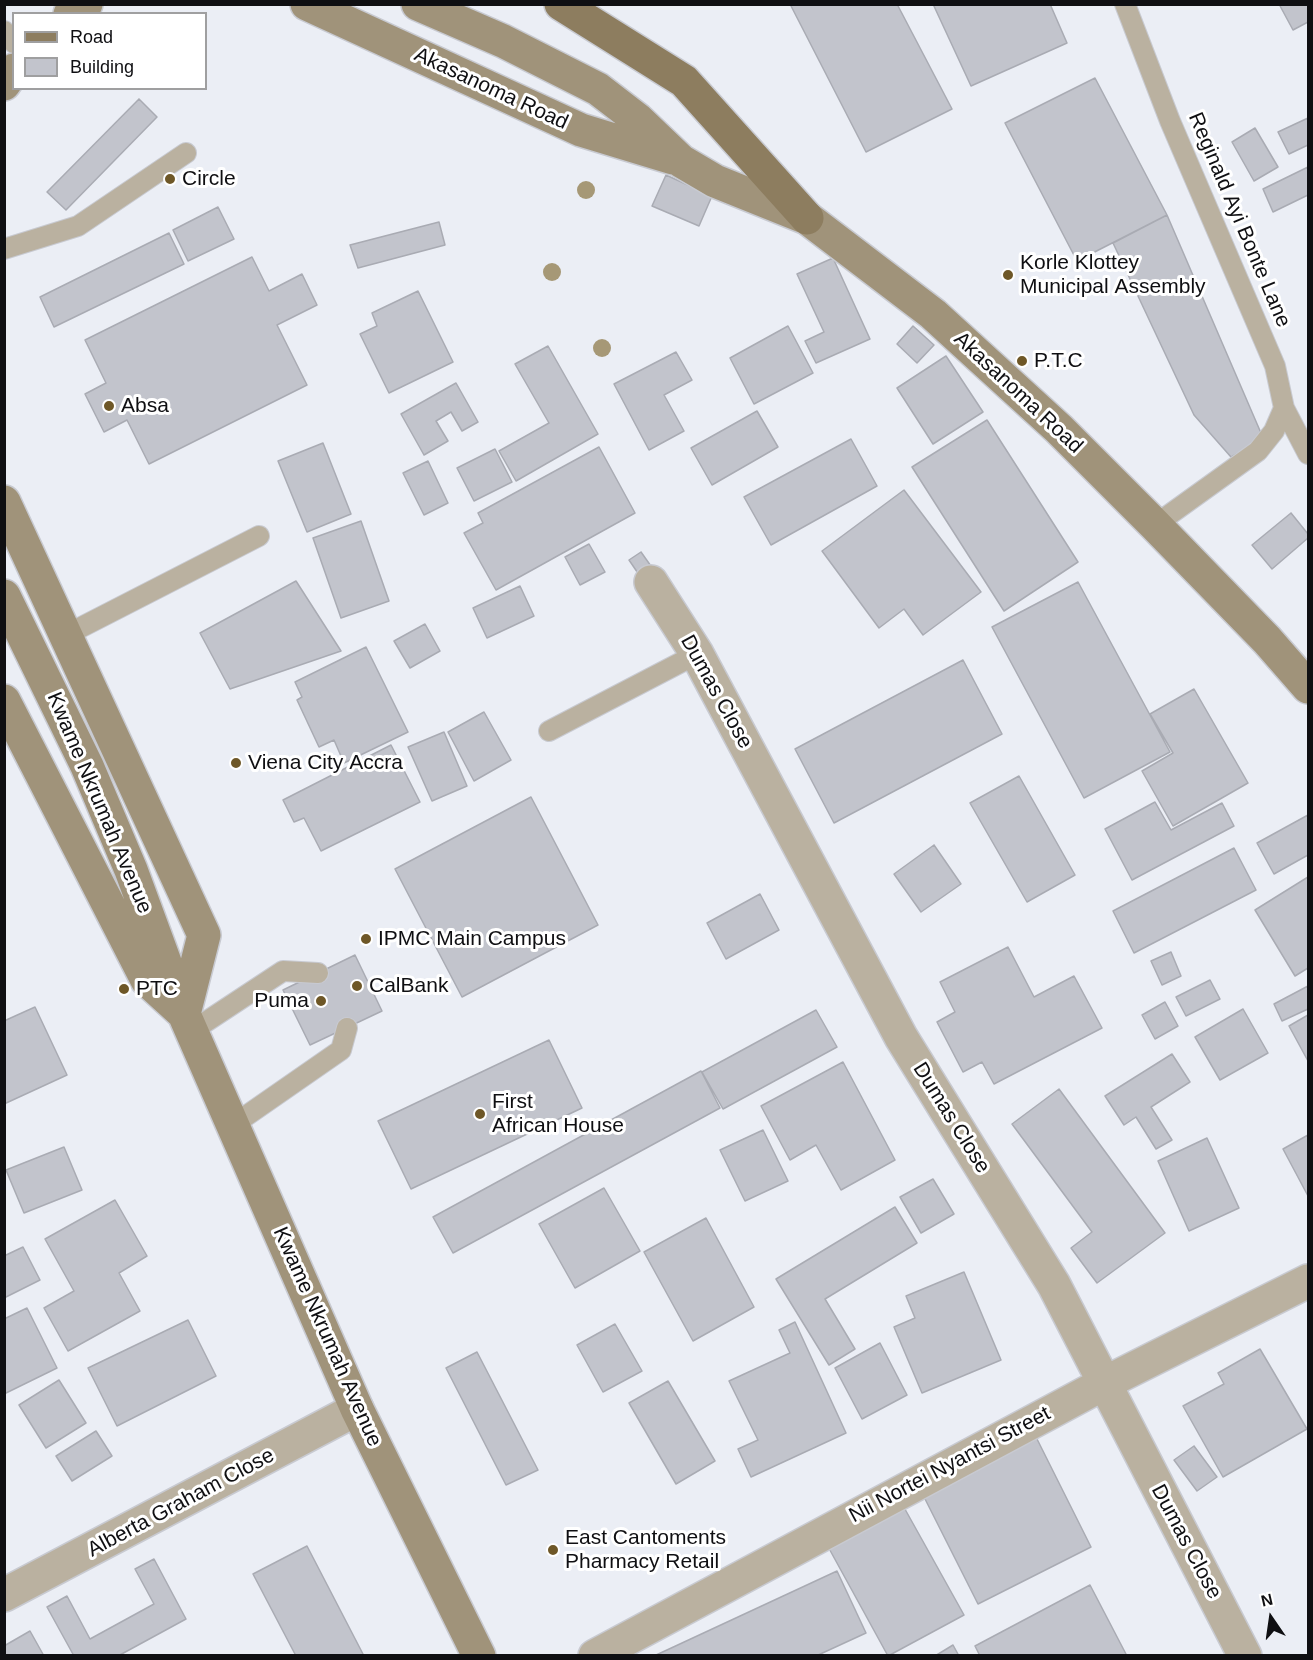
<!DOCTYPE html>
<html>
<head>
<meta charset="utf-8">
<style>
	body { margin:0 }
	#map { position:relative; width:1313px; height:1660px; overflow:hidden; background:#ebeef5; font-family:Helvetica,sans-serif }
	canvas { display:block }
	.frame { position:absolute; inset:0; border:6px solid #0f0f12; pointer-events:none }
	.legend { position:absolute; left:12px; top:12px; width:195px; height:78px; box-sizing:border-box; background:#fff; border:2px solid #9f9fa0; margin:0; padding:8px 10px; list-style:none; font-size:18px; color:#0f0f12 }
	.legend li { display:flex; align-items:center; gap:12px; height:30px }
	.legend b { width:30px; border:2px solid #9f9fa0 }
	.north { position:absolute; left:1241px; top:1588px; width:60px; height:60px; -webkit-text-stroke:4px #fff; paint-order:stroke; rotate:347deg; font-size:16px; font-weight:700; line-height:24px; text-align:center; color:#0f0f12 }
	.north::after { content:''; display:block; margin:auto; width:21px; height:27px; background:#0f0f12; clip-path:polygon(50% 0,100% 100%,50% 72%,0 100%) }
</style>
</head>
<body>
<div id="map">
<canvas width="1313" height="1660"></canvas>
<div class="frame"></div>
<ul class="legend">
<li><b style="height:8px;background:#8d7d5f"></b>Road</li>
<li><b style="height:16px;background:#c2c4cc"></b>Building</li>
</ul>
<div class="north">N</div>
</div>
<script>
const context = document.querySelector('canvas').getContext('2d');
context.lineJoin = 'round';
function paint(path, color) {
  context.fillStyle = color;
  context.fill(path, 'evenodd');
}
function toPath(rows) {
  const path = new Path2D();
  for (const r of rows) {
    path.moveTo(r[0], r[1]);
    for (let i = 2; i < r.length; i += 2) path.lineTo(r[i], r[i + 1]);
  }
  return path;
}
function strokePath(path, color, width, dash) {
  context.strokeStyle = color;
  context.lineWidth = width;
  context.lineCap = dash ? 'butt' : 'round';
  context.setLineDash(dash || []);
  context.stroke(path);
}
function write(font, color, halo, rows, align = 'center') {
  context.font = font + ' Helvetica,sans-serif';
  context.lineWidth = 6;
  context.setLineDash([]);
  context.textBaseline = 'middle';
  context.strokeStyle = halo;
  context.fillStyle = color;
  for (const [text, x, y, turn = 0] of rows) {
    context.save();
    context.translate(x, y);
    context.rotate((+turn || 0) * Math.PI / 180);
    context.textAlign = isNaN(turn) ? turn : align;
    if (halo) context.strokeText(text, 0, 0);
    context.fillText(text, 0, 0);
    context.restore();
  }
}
const building = toPath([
	[790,4,897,4,952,109,866,152,790,4],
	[933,4,1050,4,1067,43,971,86,933,4],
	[1279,4,1308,4,1308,22,1293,30,1279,4],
	[1095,78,1167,215,1077,261,1005,123,1095,78],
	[139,99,157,117,66,210,47,192,139,99],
	[1308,118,1308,145,1289,154,1278,132,1308,118],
	[1255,128,1278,167,1254,181,1232,142,1255,128],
	[1308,167,1308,195,1273,212,1263,189,1308,167],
	[666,175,712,196,699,226,652,206,666,175],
	[218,207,234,239,188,261,173,230,218,207],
	[1167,215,1264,440,1231,457,1194,415,1113,243,1167,215],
	[439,222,445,245,358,268,350,245,439,222],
	[169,233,184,264,54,327,40,297,169,233],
	[252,257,269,291,302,274,317,305,277,325,307,385,149,464,127,420,104,432,85,394,106,383,85,340,252,257],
	[833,258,870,339,816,363,805,341,824,332,797,274,833,258],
	[418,291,453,362,389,393,360,334,377,326,372,313,418,291],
	[788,326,813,373,754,404,730,358,788,326],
	[913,326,934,345,917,363,897,344,913,326],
	[548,346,598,434,516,481,499,451,549,423,515,364,548,346],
	[676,352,692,380,664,395,684,431,649,450,614,384,676,352],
	[946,356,983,412,933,444,897,388,946,356],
	[456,383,478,422,462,431,451,412,436,421,448,441,424,455,401,414,456,383],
	[757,411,778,447,712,485,691,448,757,411],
	[987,420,1078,562,1004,611,912,467,987,420],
	[851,439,877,486,771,545,744,497,851,439],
	[323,443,351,514,307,532,278,461,323,443],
	[599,447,635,513,496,590,464,533,483,523,478,513,599,447],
	[495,449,512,482,474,501,457,468,495,449],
	[428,461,448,503,424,515,403,473,428,461],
	[904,490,981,592,923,635,904,609,879,628,822,551,904,490],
	[1291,513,1308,534,1308,538,1272,569,1252,545,1291,513],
	[361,521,389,601,341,618,313,538,361,521],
	[589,544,605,572,580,585,565,557,589,544],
	[641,552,658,576,646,585,629,560,641,552],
	[296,581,341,651,230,689,200,633,296,581],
	[1078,582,1170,752,1084,798,992,627,1078,582],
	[520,586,534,616,487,638,473,608,520,586],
	[425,624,440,651,410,668,394,641,425,624],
	[366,647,408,732,344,763,334,740,319,747,297,700,302,697,295,682,366,647],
	[963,660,1002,734,834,823,795,749,963,660],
	[1194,689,1248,783,1173,826,1142,771,1173,753,1150,714,1194,689],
	[484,712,511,760,474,781,448,732,484,712],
	[444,732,467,786,432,801,408,747,444,732],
	[391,745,420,802,321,851,304,818,294,822,283,800,391,745],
	[1019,776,1075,875,1027,902,970,803,1019,776],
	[531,797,598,925,462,997,395,869,531,797],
	[1155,802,1171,830,1222,803,1234,826,1132,880,1105,829,1155,802],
	[1308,815,1308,855,1274,874,1257,843,1308,815],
	[934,845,961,884,921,912,894,874,934,845],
	[1234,848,1256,890,1134,953,1113,911,1234,848],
	[1308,877,1308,968,1295,976,1255,910,1308,877],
	[760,894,779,930,726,959,707,923,760,894],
	[1008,947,1034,997,1074,976,1102,1028,994,1084,982,1062,963,1072,937,1022,955,1012,940,982,1008,947],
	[1171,952,1181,976,1162,985,1151,961,1171,952],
	[355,955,382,1011,310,1045,283,990,355,955],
	[1210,980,1220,999,1186,1016,1176,997,1210,980],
	[1308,986,1308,1009,1282,1021,1274,1004,1308,986],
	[1165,1002,1178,1026,1155,1039,1142,1015,1165,1002],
	[35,1007,67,1075,4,1104,4,1021,35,1007],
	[1243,1009,1268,1053,1220,1080,1195,1037,1243,1009],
	[816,1010,837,1047,723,1109,702,1072,816,1010],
	[1308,1015,1308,1061,1289,1026,1308,1015],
	[549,1040,582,1108,411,1189,378,1121,549,1040],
	[1172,1054,1190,1082,1151,1107,1172,1140,1156,1149,1136,1117,1124,1125,1105,1096,1172,1054],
	[843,1062,895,1160,841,1190,816,1145,790,1160,761,1106,843,1062],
	[701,1071,720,1108,453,1253,433,1217,701,1071],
	[1059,1089,1165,1233,1097,1283,1071,1248,1092,1232,1012,1124,1059,1089],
	[763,1130,788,1181,745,1201,720,1150,763,1130],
	[1308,1135,1308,1196,1283,1149,1308,1135],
	[1207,1138,1239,1208,1189,1231,1158,1161,1207,1138],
	[64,1147,82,1190,24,1213,6,1170,64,1147],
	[933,1179,954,1214,921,1233,900,1197,933,1179],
	[604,1188,640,1251,575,1288,539,1224,604,1188],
	[115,1200,147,1256,119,1273,140,1311,68,1351,44,1308,74,1291,45,1239,115,1200],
	[895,1207,917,1243,825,1299,855,1349,829,1365,776,1279,895,1207],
	[706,1218,754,1307,693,1341,644,1252,706,1218],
	[23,1247,40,1280,4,1298,4,1256,23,1247],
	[964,1272,1001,1360,922,1393,894,1327,915,1318,906,1296,964,1272],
	[27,1308,57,1368,4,1394,4,1319,27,1308],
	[188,1320,216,1376,117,1426,88,1368,188,1320],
	[795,1322,846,1433,751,1477,738,1449,758,1440,729,1381,790,1353,779,1330,795,1322],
	[615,1324,642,1371,603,1392,577,1345,615,1324],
	[880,1343,907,1395,862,1419,835,1368,880,1343],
	[1260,1349,1307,1429,1223,1477,1183,1406,1224,1384,1218,1373,1260,1349],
	[477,1352,538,1470,506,1485,446,1368,477,1352],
	[59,1380,86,1423,46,1448,19,1405,59,1380],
	[668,1381,715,1461,676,1484,629,1403,668,1381],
	[96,1431,112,1456,72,1481,56,1456,96,1431],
	[1035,1435,1091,1547,978,1604,921,1491,1035,1435],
	[1194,1446,1217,1477,1197,1491,1174,1460,1194,1446],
	[901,1502,964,1615,888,1656,826,1543,901,1502],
	[307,1546,364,1656,296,1656,253,1574,307,1546],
	[154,1559,186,1619,118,1656,74,1656,47,1607,67,1596,90,1639,154,1604,135,1569,154,1559],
	[837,1571,866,1633,816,1656,654,1656,837,1571],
	[1090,1585,1127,1656,980,1656,975,1646,1090,1585],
	[30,1631,44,1656,4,1656,4,1646,30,1631],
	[953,1645,959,1656,935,1656,953,1645]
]);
paint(building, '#c2c4cc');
strokePath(building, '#a9abb3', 1.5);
const lane = toPath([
	[1125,4,1170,121,1275,366,1284,408,1308,454],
	[4,31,14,43],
	[4,249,78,226,186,153],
	[1155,525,1258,451,1274,431,1284,408],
	[66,635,259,536],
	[549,731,697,654],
	[192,1031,283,971,318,973],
	[233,1125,341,1050,347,1028]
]);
const street = toPath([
	[651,582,697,654,901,1037,1054,1285,1245,1656],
	[4,1595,357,1409],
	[595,1656,1103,1384,1308,1281]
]);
const secondary = toPath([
	[307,4,581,130,673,158],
	[418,4,503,41,598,89,637,119,681,161,715,181,807,218,933,314,1059,429,1155,525,1267,640,1308,687],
	[70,14,86,4],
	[4,84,14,70],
	[4,502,204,935,184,1014],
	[4,596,87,766,131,870,184,1014,357,1409,479,1656],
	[4,701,147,980,181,1011]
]);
const primary = toPath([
	[561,4,684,81,807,218]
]);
strokePath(lane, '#c8cad1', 22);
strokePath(street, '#c8cad1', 36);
strokePath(secondary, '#c8cad1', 36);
strokePath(primary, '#c8cad1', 36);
strokePath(lane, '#bab1a0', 20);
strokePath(street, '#bab1a0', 33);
strokePath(secondary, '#a0937a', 33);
strokePath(primary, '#8d7d5f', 33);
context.fillStyle = '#a69876';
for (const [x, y] of [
	[586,190],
	[552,272],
	[602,348]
]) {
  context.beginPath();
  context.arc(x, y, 9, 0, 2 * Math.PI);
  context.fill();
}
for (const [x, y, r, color] of [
	[170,179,6,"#6e5727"],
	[1008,275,6,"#6e5727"],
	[1022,361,6,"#6e5727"],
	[109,406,6,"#6e5727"],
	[236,763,6,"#6e5727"],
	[366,939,6,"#6e5727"],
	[357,986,6,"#6e5727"],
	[124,989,6,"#6e5727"],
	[321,1001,6,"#6e5727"],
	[480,1114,6,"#6e5727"],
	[553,1550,6,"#6e5727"]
]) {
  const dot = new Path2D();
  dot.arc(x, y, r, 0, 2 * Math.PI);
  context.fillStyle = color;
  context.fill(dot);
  strokePath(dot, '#fff', 2);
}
write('21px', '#0f0f12', '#fff', [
	["Akasanoma Road",491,89,25],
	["Reginald Ayi Bonte Lane",1239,220,67],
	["Akasanoma Road",1018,393,43],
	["Dumas Close",716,692,61],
	["Kwame Nkrumah Avenue",99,803,67],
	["Dumas Close",951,1118,58],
	["Kwame Nkrumah Avenue",327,1337,66],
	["Nii Nortei Nyantsi Street",950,1465,-28],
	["Alberta Graham Close",181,1503,-28],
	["Dumas Close",1186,1542,62]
]);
write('21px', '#0f0f12', '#fff', [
	["Circle",182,179],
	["Korle Klottey",1020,263],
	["Municipal Assembly",1020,287],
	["P.T.C",1034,361],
	["Absa",121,406],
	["Viena City Accra",248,763],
	["IPMC Main Campus",378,939],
	["CalBank",369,986],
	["PTC",136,989],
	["Puma",309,1001,"right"],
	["First",492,1102],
	["African House",492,1126],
	["East Cantoments",565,1538],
	["Pharmacy Retail",565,1562]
], 'left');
</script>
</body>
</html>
